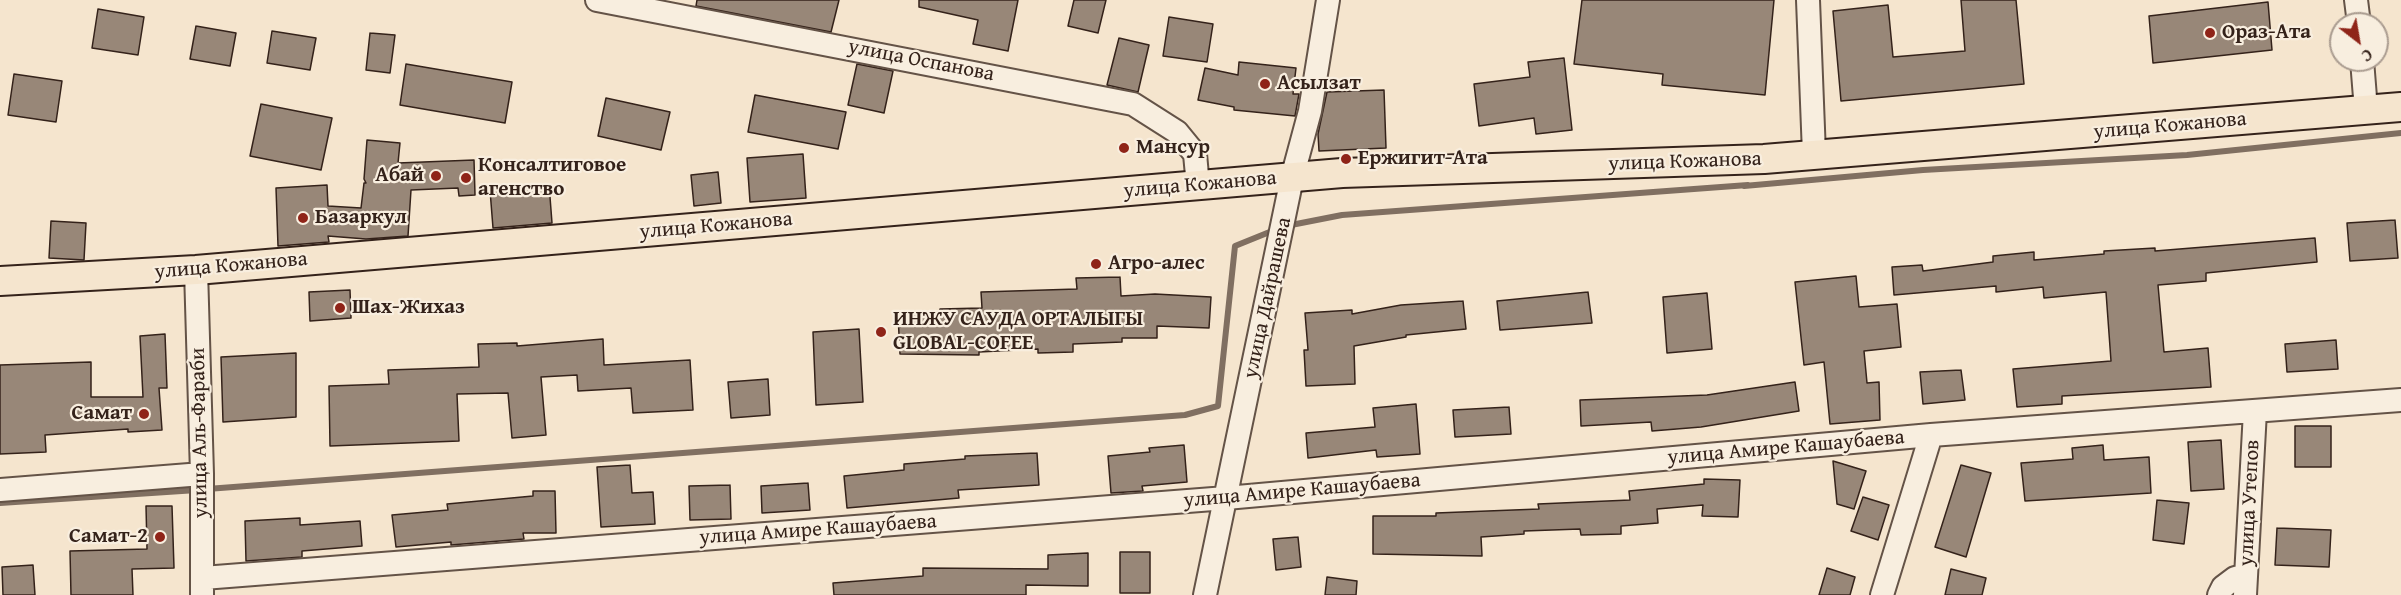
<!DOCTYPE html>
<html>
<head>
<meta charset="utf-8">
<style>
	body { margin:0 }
	#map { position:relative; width:2401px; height:595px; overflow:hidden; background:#f5e5ce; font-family:"Gentium Book Plus",serif }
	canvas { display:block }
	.north { position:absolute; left:2329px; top:12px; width:60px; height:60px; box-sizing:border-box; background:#f8eedf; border:2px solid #aa9c90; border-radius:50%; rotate:149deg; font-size:16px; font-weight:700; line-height:24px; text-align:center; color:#34221a }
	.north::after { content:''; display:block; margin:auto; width:21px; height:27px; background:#8f2418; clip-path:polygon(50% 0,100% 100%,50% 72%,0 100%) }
</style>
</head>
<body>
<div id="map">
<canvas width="2401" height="595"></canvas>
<div class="north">С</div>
</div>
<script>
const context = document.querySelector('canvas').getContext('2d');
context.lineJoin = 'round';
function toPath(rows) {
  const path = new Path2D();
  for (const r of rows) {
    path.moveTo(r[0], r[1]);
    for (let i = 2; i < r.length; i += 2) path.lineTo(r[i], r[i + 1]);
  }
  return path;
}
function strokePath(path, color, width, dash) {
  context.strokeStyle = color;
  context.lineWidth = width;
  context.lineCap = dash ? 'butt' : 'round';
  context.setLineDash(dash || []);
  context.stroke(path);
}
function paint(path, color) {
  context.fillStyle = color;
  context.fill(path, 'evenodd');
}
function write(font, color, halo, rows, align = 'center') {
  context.font = font + ' "Gentium Book Plus",serif';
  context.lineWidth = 4.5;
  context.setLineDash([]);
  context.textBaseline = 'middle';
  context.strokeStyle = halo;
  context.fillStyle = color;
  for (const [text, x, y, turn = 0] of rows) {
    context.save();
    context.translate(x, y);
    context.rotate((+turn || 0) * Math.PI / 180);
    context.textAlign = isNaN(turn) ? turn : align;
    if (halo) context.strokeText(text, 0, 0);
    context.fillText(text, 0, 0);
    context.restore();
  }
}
strokePath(toPath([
	[1744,186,1923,170,2187,155,2401,133],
	[1286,226,1342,215,1748,185],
	[207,489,1185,415,1218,406,1235,246,1277,229],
	[0,503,197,490]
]), '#806f61', 6);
const building = toPath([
	[697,0,839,0,831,32,696,6,697,0],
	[919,0,1018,0,1008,51,973,44,978,20,919,7,919,0],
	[1074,0,1106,0,1098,33,1068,26,1074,0],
	[1582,0,1774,0,1765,95,1662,85,1663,74,1574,64,1582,0],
	[1961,0,2016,0,2024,84,1841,101,1833,11,1888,5,1893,57,1965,51,1961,0],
	[2268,2,2272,50,2153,63,2149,16,2268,2],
	[98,9,144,17,138,55,92,48,98,9],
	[1169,17,1213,24,1207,62,1163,56,1169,17],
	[196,26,236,33,230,66,190,59,196,26],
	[272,31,316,38,310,70,267,63,272,31],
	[370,33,395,35,390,73,366,70,370,33],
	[1119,38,1149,45,1138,92,1107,85,1119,38],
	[1564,58,1572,130,1536,134,1534,118,1479,126,1474,84,1530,77,1528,62,1564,58],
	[1239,62,1296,68,1293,94,1299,94,1295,116,1234,110,1234,107,1198,100,1205,68,1238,75,1239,62],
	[406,64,512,82,505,123,400,105,406,64],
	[857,64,893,71,884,113,848,105,857,64],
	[14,74,62,81,56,122,8,115,14,74],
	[1384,90,1386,148,1319,151,1318,134,1327,92,1384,90],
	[755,95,846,112,838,149,748,132,755,95],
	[606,98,670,112,661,150,598,136,606,98],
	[261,104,332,118,321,170,250,156,261,104],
	[367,140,400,143,398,163,474,160,475,195,459,196,458,188,411,190,408,236,366,239,328,236,329,242,278,246,276,188,327,185,328,206,361,208,364,183,366,183,364,179,367,140],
	[803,154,806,198,750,202,747,158,803,154],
	[718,172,721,203,694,206,691,175,718,172],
	[549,184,552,223,493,228,490,190,549,184],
	[2395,220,2398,258,2350,261,2347,223,2395,220],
	[51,221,86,223,84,260,49,258,51,221],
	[2315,238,2317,262,2206,273,2206,281,2158,285,2164,352,2208,348,2211,387,2062,396,2062,404,2017,407,2013,369,2111,361,2106,292,2044,298,2043,287,1996,292,1996,286,1894,295,1892,267,1922,265,1923,271,1993,262,1993,256,2034,252,2034,260,2104,254,2104,251,2155,248,2155,251,2315,238],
	[1856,276,1859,307,1897,304,1901,347,1864,351,1867,383,1879,382,1880,420,1830,424,1824,362,1804,365,1795,282,1856,276],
	[1120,277,1121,296,1155,294,1211,297,1209,328,1157,326,1157,338,1122,338,1122,342,1073,344,1073,352,1038,353,1038,349,979,352,979,355,900,354,898,315,940,313,940,309,982,308,981,292,1077,289,1076,278,1120,277],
	[350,290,351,318,310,321,309,292,350,290],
	[1588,292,1592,323,1500,330,1497,301,1588,292],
	[1707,293,1712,349,1667,353,1663,297,1707,293],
	[1463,301,1466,329,1406,335,1406,337,1354,346,1355,384,1306,386,1304,350,1308,350,1305,313,1352,310,1352,314,1401,305,1463,301],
	[859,329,863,402,816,405,813,332,859,329],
	[165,334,167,388,159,388,162,430,128,432,128,429,45,435,46,452,0,454,0,365,91,362,91,397,143,397,140,336,165,334],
	[603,339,604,365,690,360,693,410,633,413,631,388,578,391,577,375,541,377,546,435,512,438,508,393,457,394,459,441,330,446,329,386,389,384,388,370,479,367,478,344,517,343,517,346,603,339],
	[2336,340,2338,369,2287,372,2285,344,2336,340],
	[296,353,296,417,223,422,221,357,296,353],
	[1961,370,1965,400,1923,404,1920,372,1961,370],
	[768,379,770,415,731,418,728,382,768,379],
	[1795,382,1799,411,1701,427,1652,431,1651,422,1581,426,1580,400,1707,395,1795,382],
	[1416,404,1420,454,1377,457,1376,450,1308,458,1306,433,1375,427,1373,408,1416,404],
	[1509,407,1511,434,1455,437,1453,410,1509,407],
	[2295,426,2331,426,2331,467,2295,467,2295,426],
	[2221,440,2224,489,2191,491,2188,442,2221,440],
	[1184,445,1187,482,1142,486,1143,491,1111,493,1108,456,1150,452,1149,448,1184,445],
	[2103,445,2104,460,2149,457,2151,493,2025,501,2021,463,2073,459,2072,448,2103,445],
	[1037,453,1039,485,958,490,959,498,847,508,844,476,904,470,904,464,965,459,965,456,1037,453],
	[1833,461,1866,471,1854,509,1837,504,1833,461],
	[630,465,632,493,653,492,655,524,601,527,597,467,630,465],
	[1961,465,1991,473,1966,557,1935,547,1961,465],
	[1704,479,1740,480,1738,517,1702,516,1703,505,1657,509,1658,523,1621,526,1621,534,1581,535,1580,529,1524,531,1524,534,1481,537,1482,556,1373,554,1373,516,1436,516,1436,513,1539,509,1538,504,1630,500,1629,491,1704,484,1704,479],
	[808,483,810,510,762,513,761,486,808,483],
	[730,485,731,519,690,520,689,486,730,485],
	[533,491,555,491,556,533,523,533,524,539,451,545,451,542,396,547,392,515,448,510,447,504,533,496,533,491],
	[1863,497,1889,505,1878,540,1851,531,1863,497],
	[2157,500,2189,503,2184,544,2153,540,2157,500],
	[146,506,172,506,174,568,132,569,133,595,71,595,70,551,147,549,146,506],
	[300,518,300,525,360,521,362,546,302,551,302,557,246,561,245,521,300,518],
	[2277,528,2331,530,2329,567,2275,565,2277,528],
	[1298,537,1301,567,1276,570,1273,539,1298,537],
	[1120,552,1150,552,1150,593,1120,593,1120,552],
	[1088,553,1088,586,1026,585,1026,595,834,595,833,583,923,576,923,568,1048,569,1048,555,1088,553],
	[33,565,35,595,3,595,2,567,33,565],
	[1827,568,1855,577,1850,595,1819,595,1827,568],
	[1951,569,1986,578,1982,595,1945,595,1951,569],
	[1327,577,1357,581,1356,595,1325,595,1327,577]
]);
paint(building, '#988778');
strokePath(building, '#34221a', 1.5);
const minor = toPath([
	[597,0,1133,104,1177,132,1195,154,1198,186],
	[1808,0,1814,154],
	[2356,0,2359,24],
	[2362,60,2366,110],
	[196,270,202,474,202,595],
	[0,490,202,474],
	[203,578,1226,498,1931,435,2401,400],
	[1205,595,1292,178,1310,111,1328,0],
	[1882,595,1931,435],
	[2219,595,2223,587,2235,578,2246,575],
	[2245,595,2255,411]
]);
const major = toPath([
	[0,281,196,270,1342,173,1764,159,2401,107]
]);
strokePath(minor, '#645347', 26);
strokePath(major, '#34221a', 32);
strokePath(minor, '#f8eedf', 22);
strokePath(major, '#f5e5ce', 28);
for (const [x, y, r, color] of [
	[2210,33,6,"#8f2418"],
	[1265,84,6,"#8f2418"],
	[1124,148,6,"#8f2418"],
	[1346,159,6,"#8f2418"],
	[436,176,6,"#8f2418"],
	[466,178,6,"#8f2418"],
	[303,218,6,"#8f2418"],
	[1096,264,6,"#8f2418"],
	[340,308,6,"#8f2418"],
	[881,332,6,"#8f2418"],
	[144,414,6,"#8f2418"],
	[160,537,6,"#8f2418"]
]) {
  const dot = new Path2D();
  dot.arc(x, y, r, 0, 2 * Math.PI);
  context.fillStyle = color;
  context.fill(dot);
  strokePath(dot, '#f8eedf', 2);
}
write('bold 21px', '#34221a', '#f8eedf', [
	["Ораз-Ата",2222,33],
	["Асылзат",1277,84],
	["Мансур",1136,148],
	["Ержигит-Ата",1358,159],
	["Консалтиговое",478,166],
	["агенство",478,190],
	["Абай",424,176,"right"],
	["Базаркул",315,218],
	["Агро-алес",1108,264],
	["Шах-Жихаз",352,308],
	["ИНЖУ САУДА ОРТАЛЫГЫ",893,320],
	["GLOBAL-COFEE",893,344],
	["Самат",132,414,"right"],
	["Самат-2",148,537,"right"]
], 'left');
write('21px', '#34221a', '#f8eedf', [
	["улица Оспанова",921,61,11],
	["улица Кожанова",2170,126,-5],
	["улица Кожанова",1685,162,-2],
	["улица Кожанова",1200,185,-5],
	["улица Кожанова",716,226,-5],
	["улица Кожанова",231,266,-5],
	["улица Дайрашева",1268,298,-78],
	["улица Аль-Фараби",200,433,-91],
	["улица Амире Кашаубаева",1786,448,-5],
	["улица Амире Кашаубаева",1302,491,-5],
	["улица Утепов",2250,503,-87],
	["улица Амире Кашаубаева",818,530,-4]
]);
</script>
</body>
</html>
